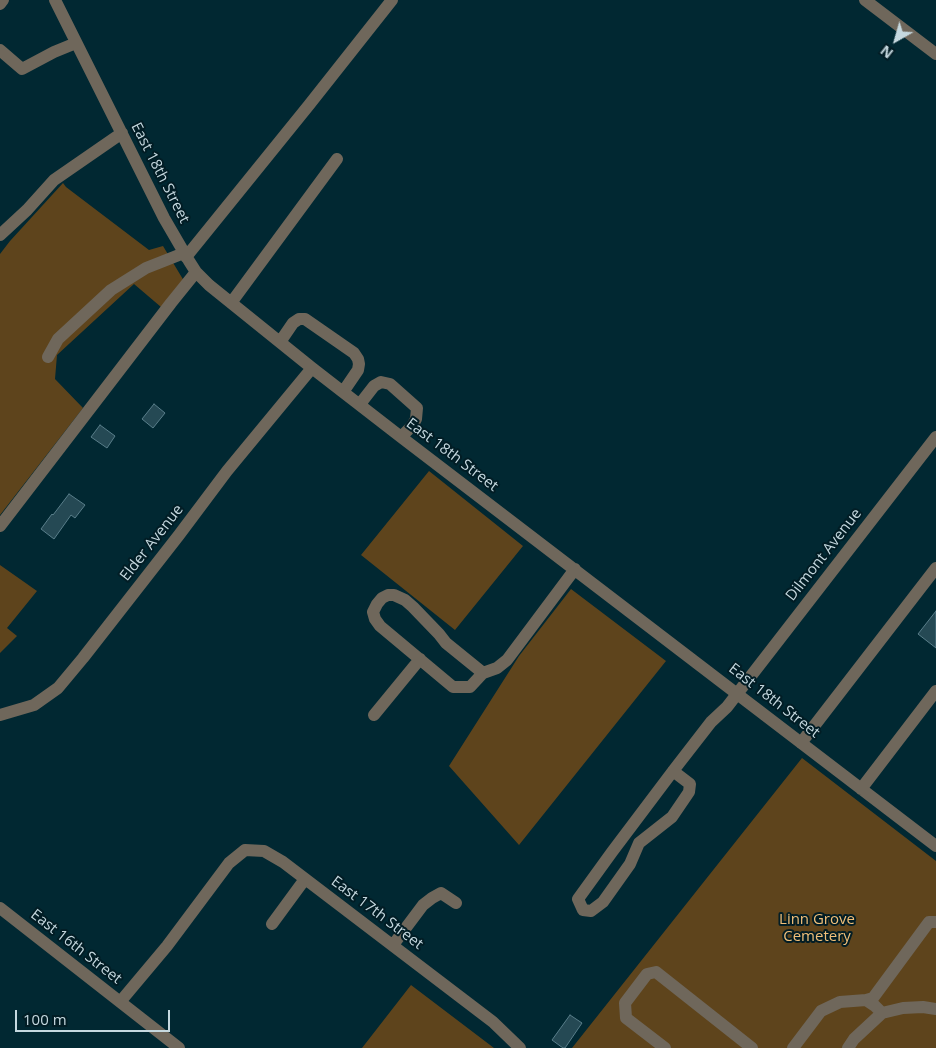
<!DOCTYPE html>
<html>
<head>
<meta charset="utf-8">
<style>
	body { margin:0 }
	#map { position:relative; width:936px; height:1048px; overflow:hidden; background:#012832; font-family:"Open Sans",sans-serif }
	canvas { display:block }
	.north { position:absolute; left:871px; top:15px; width:50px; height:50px; -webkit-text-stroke:4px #021d25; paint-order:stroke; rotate:218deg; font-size:14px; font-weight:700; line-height:20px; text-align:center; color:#c5d8df }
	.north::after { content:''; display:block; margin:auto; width:18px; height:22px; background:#c5d8df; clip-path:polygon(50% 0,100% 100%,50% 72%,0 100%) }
	.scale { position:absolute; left:15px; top:1010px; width:155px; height:22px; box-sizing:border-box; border:2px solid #c5d8df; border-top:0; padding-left:6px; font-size:15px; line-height:18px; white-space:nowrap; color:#c5d8df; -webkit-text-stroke:4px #021d25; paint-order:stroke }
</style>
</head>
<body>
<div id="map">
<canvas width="936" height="1048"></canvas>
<div class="north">N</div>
<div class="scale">100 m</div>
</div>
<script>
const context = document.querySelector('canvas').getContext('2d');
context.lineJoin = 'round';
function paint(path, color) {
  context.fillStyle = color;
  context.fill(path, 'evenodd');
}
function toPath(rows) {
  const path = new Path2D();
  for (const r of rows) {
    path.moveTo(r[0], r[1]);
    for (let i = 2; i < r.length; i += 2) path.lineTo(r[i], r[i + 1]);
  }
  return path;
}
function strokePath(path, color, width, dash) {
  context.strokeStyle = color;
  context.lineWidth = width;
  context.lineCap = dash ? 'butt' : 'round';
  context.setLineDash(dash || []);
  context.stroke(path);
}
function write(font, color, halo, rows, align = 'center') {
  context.font = font + ' "Open Sans",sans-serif';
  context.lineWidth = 4;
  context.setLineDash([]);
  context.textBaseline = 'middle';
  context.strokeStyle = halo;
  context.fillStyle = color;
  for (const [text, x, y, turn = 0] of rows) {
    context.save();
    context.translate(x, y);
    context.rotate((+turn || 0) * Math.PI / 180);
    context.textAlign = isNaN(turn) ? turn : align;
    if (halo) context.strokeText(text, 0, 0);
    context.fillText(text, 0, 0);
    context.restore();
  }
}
paint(toPath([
	[63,183,66,187,149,250,163,246,184,281,161,307,134,284,57,355,55,379,83,408,0,515,0,254,10,241],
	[429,471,523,546,455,630,361,555],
	[0,565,37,591,7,628,17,636,0,653],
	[571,589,666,661,519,845,449,766,519,656],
	[802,758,936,861,936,1048,572,1048],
	[411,985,494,1048,362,1048]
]), '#5e441c');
const building = toPath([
	[154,404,165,413,153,428,142,419,154,404],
	[100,425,115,436,107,448,91,437,100,425],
	[69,494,85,505,75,518,71,515,54,539,41,529,52,514,53,515,69,494],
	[936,611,936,648,918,634,936,611],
	[570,1015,582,1023,565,1048,563,1048,552,1040,570,1015]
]);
paint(building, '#254954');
strokePath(building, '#597e8a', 1);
strokePath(toPath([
	[55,0,164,218,189,261,196,272,209,285,312,368,401,437,936,846],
	[865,0,936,54],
	[0,4,3,0],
	[0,50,22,69,54,52,76,43],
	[0,235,27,210,54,180,122,133],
	[186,257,309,105,392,0],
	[231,303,337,159],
	[280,342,293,323,299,319,305,319,354,353,358,359,359,364,358,370,343,392],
	[48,357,58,339,111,290,146,268,184,253],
	[360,404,374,386,381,382,390,384,417,408,416,419,412,426,401,437],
	[0,526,171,303,196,272],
	[483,673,470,687,453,687,380,626,375,619,373,612,377,604,382,598,388,595,394,595,405,600,413,607,439,634,446,643,483,673,497,668,507,660,575,569],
	[0,715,34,705,58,688,83,658,179,535,227,471,312,368],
	[374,715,420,659],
	[801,743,936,568],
	[673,771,690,784,689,792,672,817,639,843,630,864,603,902,591,911,583,910,578,899,612,852,673,771,711,722,727,707,737,694,936,437],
	[861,789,936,691],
	[0,908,179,1048],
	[272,924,305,879],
	[393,945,423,905,432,898,441,893,456,903],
	[866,1000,873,998,929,922,936,922],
	[120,1002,167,946,229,863,245,850,264,851,283,862,493,1022,520,1048],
	[665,1048,626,1018,625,1003,647,974,656,972,752,1048],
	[793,1048,821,1011,840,1002,866,1000,875,1006,882,1013,903,1008,923,1007,936,1009],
	[848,1048,854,1039,882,1013]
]), '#6f675b', 12);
write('15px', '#c5d8df', '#021d25', [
	["East 18th Street",160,173,63],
	["East 18th Street",452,455,37],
	["Elder Avenue",152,543,-52],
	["Dilmont Avenue",824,555,-52],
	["East 18th Street",774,701,38],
	["East 17th Street",377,913,37],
	["East 16th Street",76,947,38]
]);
write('15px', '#f0bf79', '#021d25', [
	["Linn Grove",817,920],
	["Cemetery",817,937]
]);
</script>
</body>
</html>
